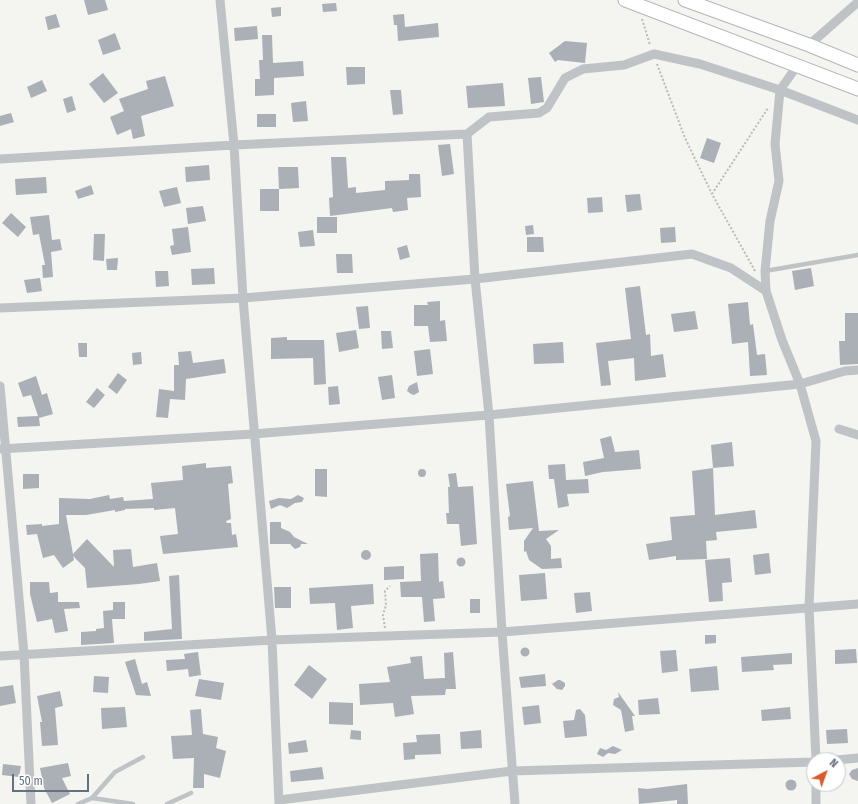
<!DOCTYPE html>
<html>
<head>
<meta charset="utf-8">
<style>
	body { margin:0 }
	#map { position:relative; width:858px; height:804px; overflow:hidden; background:#f4f4f0; font-family:"Fira Sans Condensed",sans-serif }
	canvas { display:block }
	.north { position:absolute; left:806px; top:752px; width:40px; height:40px; box-sizing:border-box; background:#fff; border:1px solid #c1c7cc; border-radius:50%; rotate:41deg; font-size:11px; font-weight:700; line-height:16px; text-align:center; color:#64727f }
	.north::after { content:''; display:block; margin:auto; width:14px; height:18px; background:#d9592b; clip-path:polygon(50% 0,100% 100%,50% 72%,0 100%) }
	.scale { position:absolute; left:12px; top:774px; width:77px; height:18px; box-sizing:border-box; border:2px solid #64727f; border-top:0; padding-left:5px; font-size:12px; line-height:14px; white-space:nowrap; color:#64727f; -webkit-text-stroke:3px #fff; paint-order:stroke }
</style>
</head>
<body>
<div id="map">
<canvas width="858" height="804"></canvas>
<div class="north">N</div>
<div class="scale">50 m</div>
</div>
<script>
const context = document.querySelector('canvas').getContext('2d');
context.lineJoin = 'round';
function paint(path, color) {
  context.fillStyle = color;
  context.fill(path, 'evenodd');
}
function toPath(rows) {
  const path = new Path2D();
  for (const r of rows) {
    if (r.length === 3) {
      path.moveTo(r[0] + r[2], r[1]);
      path.arc(r[0], r[1], r[2], 0, 2 * Math.PI);
      continue;
    }
    path.moveTo(r[0], r[1]);
    for (let i = 2; i < r.length; i += 2) path.lineTo(r[i], r[i + 1]);
  }
  return path;
}
function strokePath(path, color, width, dash) {
  context.strokeStyle = color;
  context.lineWidth = width;
  context.lineCap = dash ? 'butt' : 'round';
  context.setLineDash(dash || []);
  context.stroke(path);
}
paint(toPath([
	[84,0,105,0,108,10,88,15],
	[336,3,337,11,323,12,322,4],
	[281,7,281,16,272,17,271,8],
	[56,14,60,27,48,30,45,17],
	[404,14,405,27,438,23,439,37,398,41,397,25,394,25,393,15],
	[257,26,258,39,235,41,234,28],
	[115,33,121,49,103,55,98,40],
	[262,35,272,35,273,63,303,61,304,76,274,78,274,95,255,96,255,79,260,79,259,60,263,60],
	[565,41,587,43,585,63,558,60,555,62,549,53],
	[346,67,365,67,365,84,347,85],
	[103,73,118,93,104,103,89,84],
	[165,76,174,106,141,116,145,136,133,139,131,129,117,135,110,117,124,111,119,99,148,89,146,81],
	[541,77,544,102,531,104,528,78],
	[42,80,47,91,31,98,27,87],
	[503,83,505,106,468,108,466,86],
	[390,90,401,90,403,114,393,115],
	[72,96,76,110,67,113,63,99],
	[306,101,308,121,293,122,291,103],
	[11,113,14,122,0,126,0,116],
	[257,114,276,114,276,127,257,127],
	[707,138,721,143,714,163,700,158],
	[450,144,454,174,442,176,438,145],
	[331,157,346,157,348,188,356,187,356,193,385,190,385,181,409,180,409,174,420,174,421,197,407,198,408,210,393,212,392,208,330,216,329,198,333,197],
	[209,165,210,180,186,182,185,167],
	[278,167,298,167,299,188,279,189],
	[46,177,47,193,16,195,15,179],
	[91,185,94,194,78,199,75,191],
	[177,187,181,203,164,207,159,191],
	[260,189,279,189,279,211,260,211],
	[640,194,642,210,627,212,625,195],
	[602,197,603,212,588,213,587,198],
	[203,206,206,221,188,224,186,208],
	[11,213,26,227,18,237,2,223],
	[49,215,52,240,60,239,62,250,51,252,53,277,43,278,42,265,45,265,39,234,33,235,30,217],
	[317,217,337,217,337,233,317,233],
	[533,225,534,234,526,235,525,226],
	[188,227,191,252,172,255,170,246,174,245,172,229],
	[675,227,676,242,661,243,660,228],
	[313,230,315,246,300,247,298,232],
	[94,234,105,234,104,261,93,260],
	[527,237,543,237,544,252,527,252],
	[407,245,410,257,400,260,397,248],
	[336,254,352,254,353,273,337,273],
	[118,258,117,270,107,270,106,259],
	[214,268,215,284,192,285,191,269],
	[811,268,814,286,795,290,792,271],
	[155,271,168,271,169,286,156,287],
	[40,278,42,291,27,293,24,280],
	[640,286,646,335,650,334,651,356,663,354,666,377,635,381,634,358,608,361,611,385,601,386,596,343,631,339,625,288],
	[440,301,440,321,445,320,447,341,430,342,428,326,414,326,414,305,428,305,427,302],
	[748,302,750,325,753,324,757,355,765,354,767,375,750,376,748,342,732,344,728,304],
	[368,306,370,328,359,329,356,307],
	[695,311,698,329,674,332,671,314],
	[845,313,858,313,858,364,840,365,839,341,845,341],
	[356,330,359,348,339,352,336,333],
	[381,331,391,331,393,348,382,349],
	[287,337,287,340,324,340,326,384,314,385,313,358,271,359,271,338],
	[563,342,564,363,534,364,533,344],
	[78,343,87,343,87,357,79,357],
	[430,349,433,374,417,376,414,351],
	[191,351,193,363,224,359,226,373,186,379,185,400,170,399,168,418,156,417,159,389,174,391,174,365,179,365,178,352],
	[141,352,142,364,133,365,132,353],
	[118,373,127,380,117,394,108,387],
	[392,375,395,398,382,400,378,377],
	[36,376,42,395,47,393,53,414,39,418,40,426,18,427,17,417,38,416,31,395,23,397,18,383],
	[417,382,419,392,414,395,411,394,407,391,409,386],
	[338,386,340,404,329,405,328,387],
	[97,388,105,395,94,408,86,402],
	[611,436,615,452,639,450,641,469,603,472,585,476,583,462,604,458,600,439],
	[732,442,734,466,713,468,711,445],
	[206,463,206,468,231,466,233,483,228,484,231,519,226,521,227,523,231,523,232,535,236,534,238,547,163,554,160,536,178,534,175,508,154,510,154,508,125,509,125,510,115,512,115,510,86,515,66,515,73,554,87,539,114,567,113,550,131,549,133,567,157,563,160,581,139,584,87,588,85,568,73,556,74,560,63,568,54,555,43,558,37,534,27,535,26,525,42,524,42,526,59,524,59,498,90,499,109,495,110,499,123,497,124,501,153,499,151,483,183,480,182,466],
	[565,464,566,480,588,479,589,493,567,494,569,506,558,508,554,479,549,479,548,465],
	[713,468,715,515,755,510,757,528,716,532,717,540,706,541,707,559,676,560,676,556,649,560,646,544,672,540,670,517,695,515,692,471],
	[422,473,4],
	[315,469,327,469,327,497,315,496],
	[456,473,458,487,473,486,477,544,461,546,459,524,447,524,446,513,449,513,448,487,450,487,448,474],
	[23,474,39,474,39,488,23,489],
	[533,481,539,531,559,530,546,539,551,546,551,559,561,558,562,568,542,569,529,560,526,551,524,552,524,541,533,528,509,530,508,517,510,516,506,484],
	[298,495,304,498,302,502,295,503,287,508,280,505,271,509,269,501,279,498,291,499],
	[270,522,281,522,281,528,290,532,294,537,308,544,301,544,300,547,295,549,290,544,270,544],
	[366,555,5],
	[438,553,439,582,443,581,445,598,433,599,435,621,424,622,422,597,401,597,400,582,421,581,420,554],
	[769,553,771,573,755,575,753,555],
	[461,562,4.5],
	[730,558,732,582,722,583,723,601,709,602,705,560],
	[404,566,404,579,384,580,384,567],
	[545,573,547,599,521,601,519,575],
	[179,575,182,639,144,641,144,632,172,629,169,576],
	[30,582,49,582,50,593,58,592,58,602,79,602,80,608,64,609,68,631,55,633,52,619,37,622,30,594],
	[373,584,374,604,351,606,353,628,337,630,335,603,310,604,309,588],
	[274,587,291,587,291,608,275,608],
	[590,592,592,611,576,613,574,593],
	[470,599,480,599,480,613,470,613],
	[113,602,125,602,125,619,112,619,114,643,81,645,81,632,96,631,96,629,104,628,103,611,113,610],
	[705,635,716,635,716,643,705,644],
	[525,652,4.5],
	[856,649,857,663,835,664,835,650],
	[676,650,678,671,662,673,660,651],
	[198,652,201,675,189,677,188,669,167,671,166,660,185,659,184,654],
	[453,652,456,689,446,689,445,695,411,696,414,714,395,717,393,703,360,705,359,684,390,682,387,667,411,663,410,657,422,656,424,679,445,678,444,653],
	[792,653,792,664,773,665,774,670,742,672,741,657],
	[135,659,142,684,147,682,151,696,136,695,125,662],
	[309,665,327,679,312,699,294,685],
	[717,666,719,690,691,692,689,669],
	[545,674,546,686,521,688,519,677],
	[94,676,109,677,108,693,93,692],
	[199,679,224,683,221,700,195,696],
	[558,680,560,680,565,683,565,686,562,690,557,689,552,684],
	[13,685,16,703,0,706,0,687],
	[60,691,63,706,55,708,58,745,42,746,40,722,42,722,37,696],
	[618,692,635,716,632,716,634,730,625,732,621,710,613,705,614,699,619,697],
	[658,698,660,714,639,715,638,700],
	[329,702,353,703,353,725,329,724],
	[539,705,541,723,524,725,522,707],
	[125,707,127,727,102,729,101,708],
	[790,707,791,719,762,721,761,710],
	[201,709,203,734,218,737,216,748,226,751,220,778,204,774,204,788,193,788,194,758,173,759,171,736,192,735,190,710],
	[580,709,585,715,587,736,565,738,563,721,574,720,576,710],
	[847,729,848,743,827,744,826,730],
	[351,730,361,731,361,740,350,739],
	[481,730,482,748,461,749,460,732],
	[440,734,441,754,415,755,415,759,404,760,403,743,417,742,416,735],
	[306,740,308,752,289,754,288,743],
	[613,746,622,750,615,754,608,753,603,757,597,754,600,748,606,750],
	[68,763,71,776,62,778,70,794,52,803,44,788,40,768],
	[3,764,21,766,19,777,2,775],
	[322,767,324,779,291,782,290,771],
	[858,768,858,781,852,779,849,774,852,770],
	[791,785,5.5],
	[687,784,688,804,677,804,677,800,639,804,638,788,647,789]
]), '#aab0b5');
const secondary = toPath([
	[625,0,858,89],
	[685,0,809,45,858,65]
]);
strokePath(secondary, '#b2b6ba', 15);
strokePath(toPath([
	[642,19,650,45],
	[657,64,685,138,712,194],
	[755,271,712,194,768,108],
	[385,628,383,615,386,605,385,591,390,586]
]), '#b9bbbd', 2, [2, 2]);
strokePath(toPath([
	[765,271,858,255],
	[92,798,115,772,143,757],
	[78,804,92,798,133,804],
	[167,804,191,793]
]), '#bfc3c6', 4.5);
strokePath(toPath([
	[220,0,234,145,243,298,272,640,279,804],
	[809,45,858,2],
	[797,66,780,90,775,144,779,181,770,221,765,271,766,291,782,340,800,384,816,441,809,607,816,760],
	[467,134,475,279,489,415,502,632,515,804],
	[0,159,234,145,467,134,489,117,539,113,547,108,565,78,583,69,624,65,654,54,700,64,780,90,858,120],
	[0,308,243,298,475,279,692,254,731,268,766,291],
	[0,386,24,654,31,804],
	[839,429,858,435],
	[0,449,253,434,489,415,800,384,845,371,858,370],
	[0,656,272,640,502,632,858,604],
	[836,760,858,758],
	[279,800,512,771,814,762],
	[816,804,816,784]
]), '#bfc3c6', 9);
strokePath(secondary, '#fff', 13);
</script>
</body>
</html>
